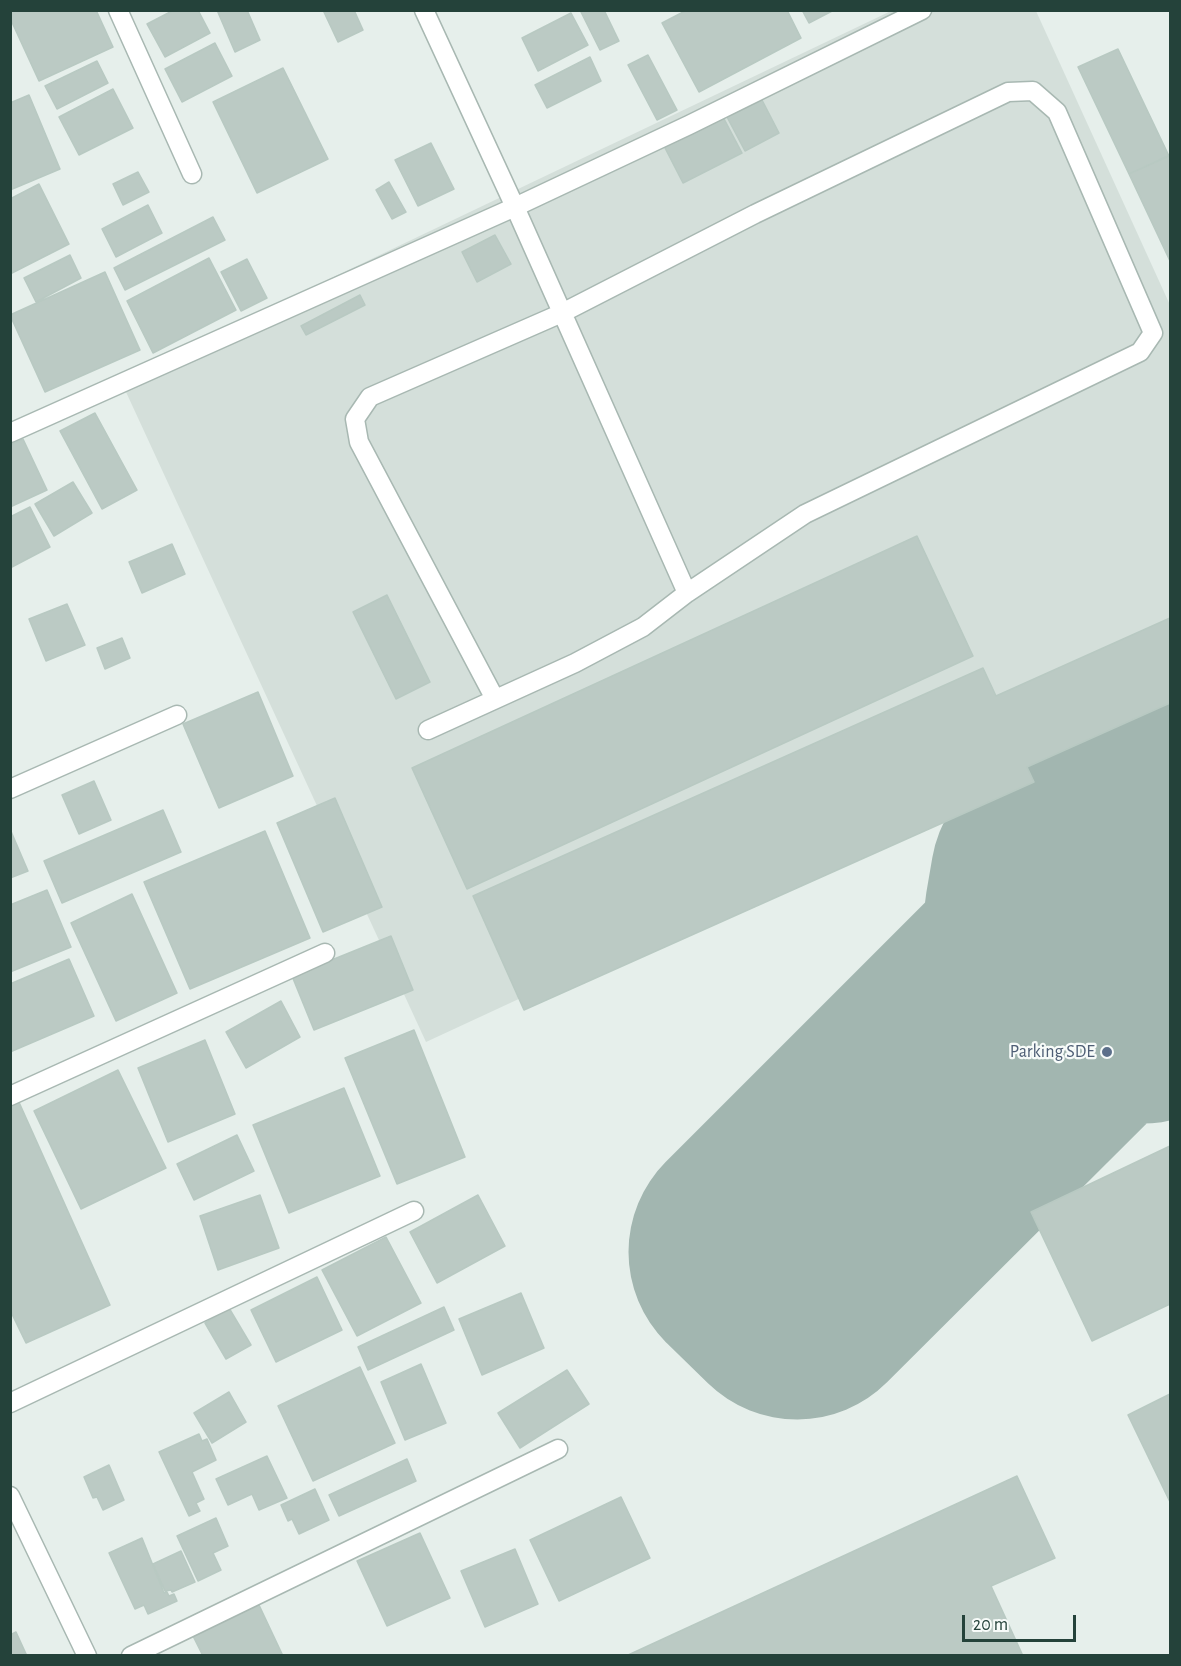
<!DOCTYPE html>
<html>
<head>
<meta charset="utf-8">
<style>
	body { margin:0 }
	#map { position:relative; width:1181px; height:1666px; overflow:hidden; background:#e6efeb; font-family:"Alegreya Sans",sans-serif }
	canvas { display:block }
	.frame { position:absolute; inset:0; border:12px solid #24423a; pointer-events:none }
	.scale { position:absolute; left:962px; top:1615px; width:114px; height:27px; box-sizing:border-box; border:3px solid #24423a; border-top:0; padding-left:8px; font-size:18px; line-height:21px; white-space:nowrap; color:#24423a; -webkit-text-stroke:4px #f7fbf9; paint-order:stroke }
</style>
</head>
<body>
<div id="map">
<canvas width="1181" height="1666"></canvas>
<div class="frame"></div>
<div class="scale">20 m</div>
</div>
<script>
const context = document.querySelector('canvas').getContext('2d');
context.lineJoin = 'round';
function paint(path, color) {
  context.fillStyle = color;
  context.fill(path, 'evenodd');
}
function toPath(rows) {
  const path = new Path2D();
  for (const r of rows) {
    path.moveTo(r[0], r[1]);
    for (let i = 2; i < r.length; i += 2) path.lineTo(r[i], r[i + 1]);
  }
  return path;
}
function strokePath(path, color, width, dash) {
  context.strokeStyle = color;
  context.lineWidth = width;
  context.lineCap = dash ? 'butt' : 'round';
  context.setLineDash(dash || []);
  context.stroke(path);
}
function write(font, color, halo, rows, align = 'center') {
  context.font = font + ' "Alegreya Sans",sans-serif';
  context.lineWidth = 4.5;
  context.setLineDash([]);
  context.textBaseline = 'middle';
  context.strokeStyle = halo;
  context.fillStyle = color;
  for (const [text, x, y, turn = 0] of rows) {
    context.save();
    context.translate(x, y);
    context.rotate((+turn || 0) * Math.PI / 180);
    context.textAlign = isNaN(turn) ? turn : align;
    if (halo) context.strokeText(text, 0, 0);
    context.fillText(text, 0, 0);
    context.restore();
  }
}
paint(toPath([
	[891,11,1036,11,1170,305,1170,697,426,1042,120,379]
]), '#d4dfda');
strokePath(toPath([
	[1170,832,1141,825,1106,831,1077,850,1058,879,1052,914,1060,948,756,1252,797,1292,1102,988,1142,996,1170,987]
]), '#a2b6b0', 255);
const building = toPath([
	[10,10,96,10,113,47,39,81,10,18,10,10],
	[174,10,198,10,210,33,165,57,147,24,174,10],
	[217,10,247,10,260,40,235,52,217,10],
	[323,10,354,10,363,30,338,42,323,10],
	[580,10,604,10,619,41,600,50,580,10],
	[687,10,787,10,801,38,699,92,662,23,687,10],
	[802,10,834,10,809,23,802,10],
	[571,13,588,45,538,71,522,38,571,13],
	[215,43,232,76,182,102,165,69,215,43],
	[1118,49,1169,156,1129,174,1078,67,1118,49],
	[648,55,677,110,657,120,628,65,648,55],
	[590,57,601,81,547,108,535,85,590,57],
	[97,61,108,83,57,109,45,86,97,61],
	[283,68,328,159,257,193,213,102,283,68],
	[113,89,133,128,79,155,59,117,113,89],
	[29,95,60,169,10,190,10,103,29,95],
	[762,100,779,133,745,151,727,117,762,100],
	[722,115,742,153,683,183,664,146,722,115],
	[431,143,454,189,418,206,395,160,431,143],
	[1170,155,1170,261,1129,174,1170,155],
	[138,172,149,192,123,205,113,184,138,172],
	[389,182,406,212,392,219,376,190,389,182],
	[39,184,69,244,10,274,10,199,39,184],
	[148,205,162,233,116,257,102,229,148,205],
	[213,217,225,240,125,290,114,268,213,217],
	[495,235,511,264,477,282,462,252,495,235],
	[70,255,81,278,36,302,24,278,70,255],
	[209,258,236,310,153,353,127,301,209,258],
	[247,259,267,298,241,311,221,272,247,259],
	[105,272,140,350,45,392,10,315,105,272],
	[360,295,365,305,306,335,301,326,360,295],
	[95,413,137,490,102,509,60,431,95,413],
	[23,439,47,490,10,507,10,445,23,439],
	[73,482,92,513,54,536,35,504,73,482],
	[30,507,50,547,10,568,10,517,30,507],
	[917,536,973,656,467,889,412,768,917,536],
	[172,544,185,574,142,593,129,562,172,544],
	[387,595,430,682,396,699,353,612,387,595],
	[67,604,85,645,46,661,29,619,67,604],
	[1170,618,1170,703,1027,767,1034,782,524,1010,473,896,983,668,996,696,1170,618],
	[122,638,130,658,105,669,97,648,122,638],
	[258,692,293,776,219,808,183,724,258,692],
	[94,781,111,820,79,834,62,795,94,781],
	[335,798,382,907,323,932,277,823,335,798],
	[163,810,181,852,62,903,44,861,163,810],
	[10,829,28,871,10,878,10,829],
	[265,831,310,938,190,989,144,882,265,831],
	[47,890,71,947,10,972,10,905,47,890],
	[132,894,177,993,116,1021,71,923,132,894],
	[391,936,413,990,314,1030,292,976,391,936],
	[69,959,94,1016,10,1052,10,984,69,959],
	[281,1001,300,1037,246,1068,226,1032,281,1001],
	[414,1030,465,1157,397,1184,345,1058,414,1030],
	[205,1040,235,1114,168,1142,138,1068,205,1040],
	[118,1070,166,1168,81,1209,34,1111,118,1070],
	[344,1088,380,1176,289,1213,253,1125,344,1088],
	[18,1100,110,1305,26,1343,10,1310,10,1104,18,1100],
	[237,1135,254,1171,194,1200,177,1164,237,1135],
	[1170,1146,1170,1304,1092,1341,1031,1212,1170,1146],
	[260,1195,279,1248,218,1270,200,1216,260,1195],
	[478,1195,505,1246,437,1283,410,1232,478,1195],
	[386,1237,421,1303,357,1336,322,1270,386,1237],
	[317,1277,342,1330,276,1362,251,1310,317,1277],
	[521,1293,544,1348,482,1375,459,1319,521,1293],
	[444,1307,454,1330,368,1370,358,1347,444,1307],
	[229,1308,251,1345,226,1359,205,1323,229,1308],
	[421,1364,446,1423,405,1440,381,1382,421,1364],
	[360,1367,395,1443,313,1481,278,1406,360,1367],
	[567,1370,589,1404,520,1448,498,1413,567,1370],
	[229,1392,246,1422,212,1443,194,1413,229,1392],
	[1170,1394,1170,1502,1128,1415,1170,1394],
	[199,1434,202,1441,207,1439,216,1460,192,1472,204,1499,196,1503,200,1511,189,1516,159,1452,199,1434],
	[267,1456,287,1498,259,1510,252,1494,228,1505,216,1479,267,1456],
	[407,1459,416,1481,339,1516,329,1495,407,1459],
	[109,1465,124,1500,103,1510,97,1497,93,1498,84,1477,109,1465],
	[1017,1476,1055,1558,991,1586,1023,1656,626,1656,1017,1476],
	[315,1489,329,1520,299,1534,292,1519,288,1521,281,1505,315,1489],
	[621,1497,650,1558,559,1601,530,1540,621,1497],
	[216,1518,228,1546,213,1553,221,1570,198,1581,177,1536,216,1518],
	[420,1533,450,1598,387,1626,357,1561,420,1533],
	[142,1538,164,1593,167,1592,169,1596,174,1594,177,1601,148,1614,144,1605,135,1609,109,1553,142,1538],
	[515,1549,538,1604,485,1627,461,1571,515,1549],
	[181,1551,195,1582,172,1592,171,1590,165,1591,153,1564,181,1551],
	[251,1588,283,1656,203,1656,185,1620,251,1588],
	[16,1632,27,1656,10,1656,10,1635,16,1632]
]);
paint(building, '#bbcac4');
strokePath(building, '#b8c9c2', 1.5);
const minor = toPath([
	[118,10,192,174],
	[424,10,515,207,687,593],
	[10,433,515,207,689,125,922,10],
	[428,730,575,663,643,627,687,593,805,514,1140,352,1153,333,1057,112,1033,91,1008,92,755,214,562,313,370,397,355,419,359,442,495,699],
	[10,789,177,715],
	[10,1096,325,953],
	[10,1403,414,1211],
	[10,1496,87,1656],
	[131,1656,558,1449]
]);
strokePath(minor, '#a8b8b2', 21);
strokePath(minor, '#fff', 18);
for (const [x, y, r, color] of [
	[1107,1052,6,"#5c6f8a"]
]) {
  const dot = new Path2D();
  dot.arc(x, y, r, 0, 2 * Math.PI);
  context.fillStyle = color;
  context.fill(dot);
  strokePath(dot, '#f7fbf9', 2);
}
write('18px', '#4e5e75', '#f7fbf9', [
	["Parking SDE",1095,1052]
], 'right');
</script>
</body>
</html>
